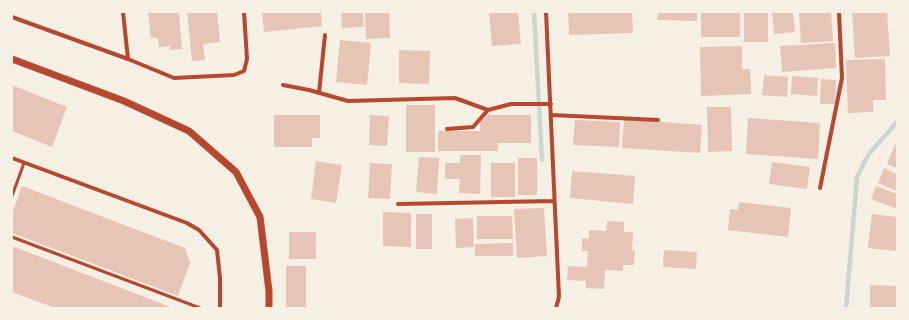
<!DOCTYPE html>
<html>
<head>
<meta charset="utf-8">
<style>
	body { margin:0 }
	#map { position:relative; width:909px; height:320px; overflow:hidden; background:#f6efe4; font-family:"Times New Roman",serif }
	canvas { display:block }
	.frame { position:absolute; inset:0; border:13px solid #f6efe4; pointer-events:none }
</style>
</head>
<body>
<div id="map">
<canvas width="909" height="320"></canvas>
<div class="frame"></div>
</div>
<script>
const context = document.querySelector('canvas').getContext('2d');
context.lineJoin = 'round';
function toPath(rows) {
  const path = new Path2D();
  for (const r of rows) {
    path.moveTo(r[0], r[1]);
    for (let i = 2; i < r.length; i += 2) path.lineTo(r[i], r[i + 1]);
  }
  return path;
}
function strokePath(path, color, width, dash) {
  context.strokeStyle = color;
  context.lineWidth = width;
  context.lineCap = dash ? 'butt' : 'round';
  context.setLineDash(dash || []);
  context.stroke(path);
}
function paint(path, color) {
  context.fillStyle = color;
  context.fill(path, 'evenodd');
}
strokePath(toPath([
	[534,12,542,160],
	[846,308,857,177,868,155,897,122]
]), '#c9d6d2', 4.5);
paint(toPath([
	[148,12,179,12,182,49,170,50,170,46,159,47,158,38,151,38],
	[187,12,217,12,220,42,203,44,205,60,192,61],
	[262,12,321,12,322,26,264,32],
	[341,12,363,12,364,27,342,28],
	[365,12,389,12,390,38,366,39],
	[489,12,518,12,521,44,492,46],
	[568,12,632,12,633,33,569,35],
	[658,12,697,12,697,21,657,20],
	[701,12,740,12,740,37,701,37],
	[744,12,768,12,768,42,744,42],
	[772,12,793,12,795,32,774,34],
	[799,12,831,12,833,41,801,43],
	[852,12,887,12,890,56,855,58],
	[340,40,371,43,367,85,336,82],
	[835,43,836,68,782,72,780,46],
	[742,46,742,69,750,69,751,94,701,96,700,47],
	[399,50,430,51,429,84,399,83],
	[885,59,886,100,873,100,873,112,848,113,846,60],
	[764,75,788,77,787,97,762,95],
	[792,76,818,78,817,96,791,94],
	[821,79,836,80,835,104,820,104],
	[12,85,67,107,52,147,12,131],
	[406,105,435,105,435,152,406,152],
	[707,107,731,107,732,151,708,152],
	[274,115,320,115,320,138,312,138,312,147,274,147],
	[370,115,389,116,387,146,369,145],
	[485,115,531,115,531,143,498,143,498,151,438,151,438,131,480,131,480,119,485,119],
	[748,118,820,123,818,159,746,154],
	[624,119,702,125,700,153,622,148],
	[575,120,620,122,619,147,573,145],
	[897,140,897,168,887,164],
	[460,155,481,155,480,194,459,193,460,179,445,179,445,163,460,163],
	[419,157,439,158,437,194,416,192],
	[518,158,537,158,537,195,518,195],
	[316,161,342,165,336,203,311,199],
	[772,162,810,167,807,189,769,184],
	[370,163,392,164,390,199,368,198],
	[491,163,515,163,515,197,491,197],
	[884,168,897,174,897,191,878,183],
	[572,171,635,176,633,204,570,198],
	[22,186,185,248,190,263,178,296,12,233,12,214],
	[876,186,897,194,897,209,871,199],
	[739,202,791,208,788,237,728,230,730,209,738,210],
	[544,208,547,256,517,258,514,209],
	[383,212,411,213,411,247,383,246],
	[416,214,432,214,432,249,416,249],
	[872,214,897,217,897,251,868,248],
	[477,216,512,216,513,239,477,239],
	[473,218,474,247,456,248,455,219],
	[607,221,624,222,624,232,633,232,632,250,635,250,634,265,623,265,623,271,605,270,604,289,586,288,586,281,567,280,568,266,587,267,588,251,582,251,582,238,589,239,589,230,606,231],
	[289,232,316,232,316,259,289,259],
	[513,243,513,256,475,256,475,244],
	[12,246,103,281,173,308,54,308,50,306,12,292],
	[664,250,697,252,696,269,663,267],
	[286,266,306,266,306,308,286,308],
	[870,285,897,286,897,308,870,308]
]), '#e6c5b7');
strokePath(toPath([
	[12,196,24,163],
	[12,237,200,308]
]), '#b5482f', 3);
strokePath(toPath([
	[123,12,128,59],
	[546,12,559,297,556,308],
	[12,17,128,59,174,78,234,75,244,71,247,59,244,12],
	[283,85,309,90,348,101,455,98,488,110],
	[319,93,325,35],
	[552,115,658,120],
	[447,129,473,127,488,110,511,104,551,104],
	[12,158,187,223,199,230,217,250,220,278,220,308],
	[820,188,842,78,839,12],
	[398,204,553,201]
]), '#b5482f', 4);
strokePath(toPath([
	[12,59,124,101,189,131,236,172,260,217,269,291,269,308]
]), '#b5482f', 7);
</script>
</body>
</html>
